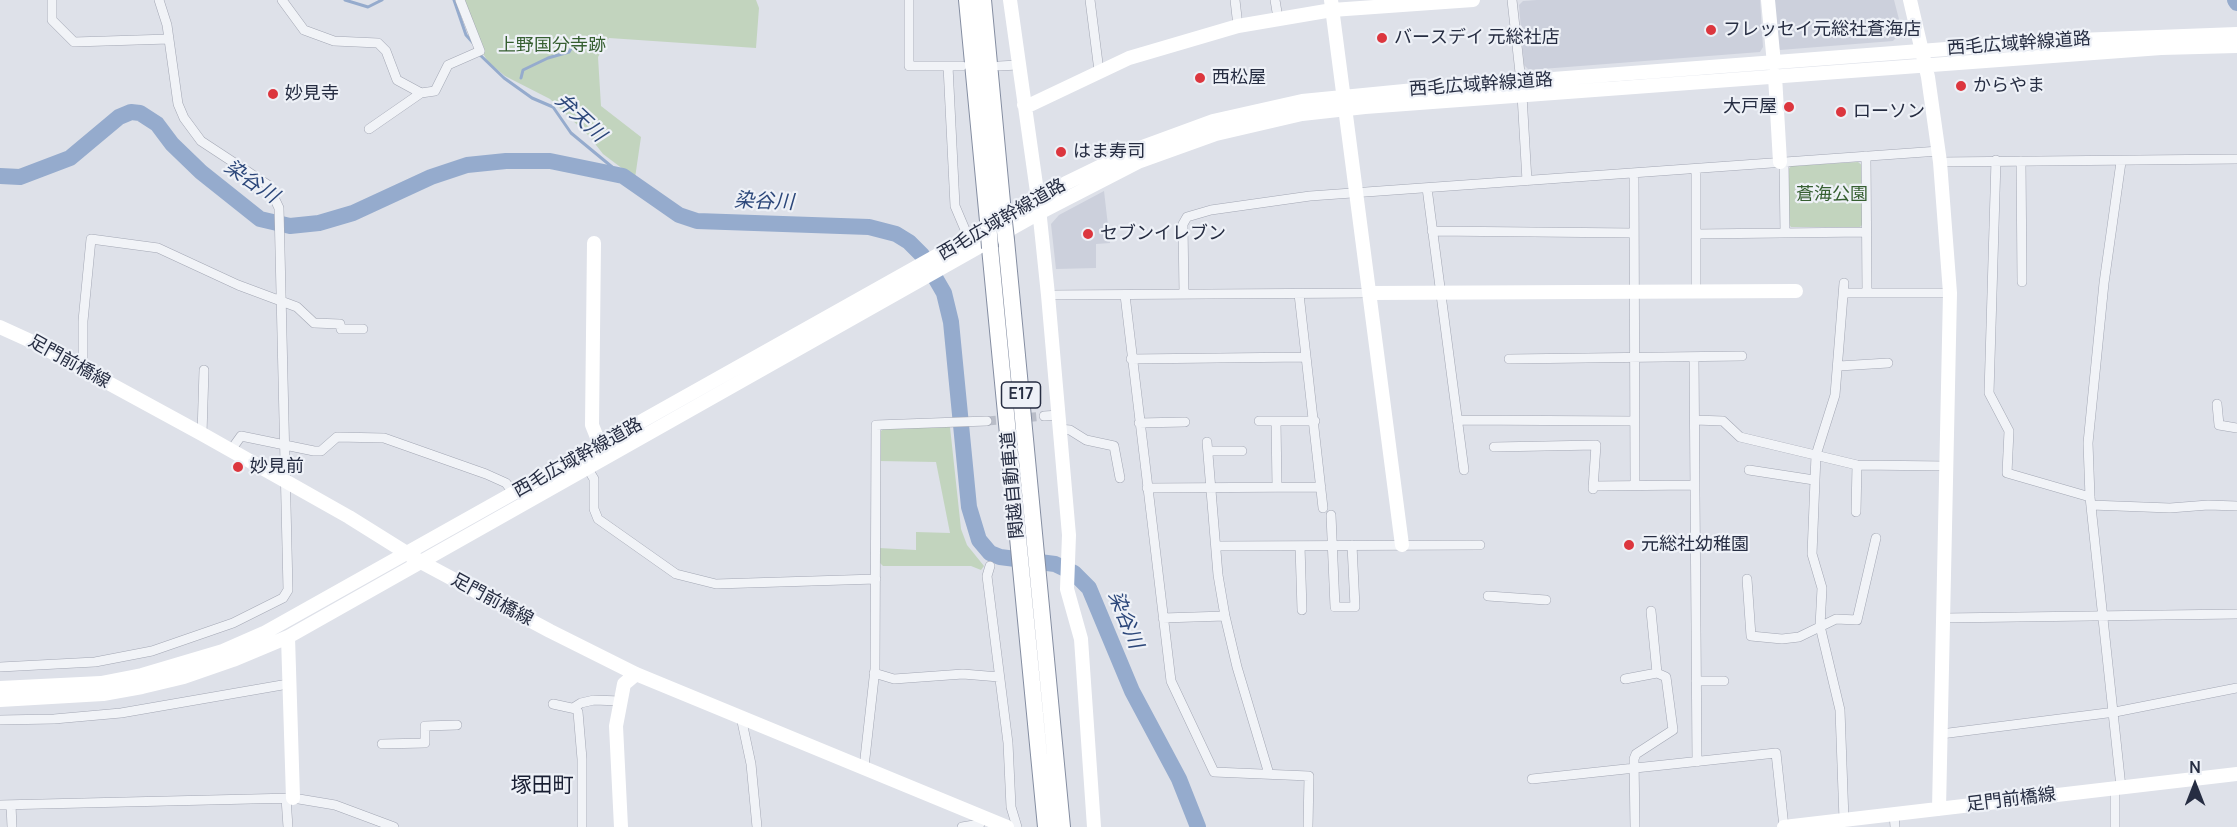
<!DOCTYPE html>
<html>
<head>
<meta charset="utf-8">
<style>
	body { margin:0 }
	#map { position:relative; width:2237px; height:827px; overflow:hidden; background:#dee1e9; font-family:Manrope,sans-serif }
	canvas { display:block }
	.north { position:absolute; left:2165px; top:755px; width:60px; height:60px; -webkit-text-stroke:4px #eef1f7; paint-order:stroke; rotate:0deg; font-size:16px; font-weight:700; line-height:24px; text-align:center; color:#262d42 }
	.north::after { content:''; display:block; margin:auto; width:21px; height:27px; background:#262d42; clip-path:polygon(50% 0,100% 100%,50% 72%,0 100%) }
</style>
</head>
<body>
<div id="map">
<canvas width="2237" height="827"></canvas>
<div class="north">N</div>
</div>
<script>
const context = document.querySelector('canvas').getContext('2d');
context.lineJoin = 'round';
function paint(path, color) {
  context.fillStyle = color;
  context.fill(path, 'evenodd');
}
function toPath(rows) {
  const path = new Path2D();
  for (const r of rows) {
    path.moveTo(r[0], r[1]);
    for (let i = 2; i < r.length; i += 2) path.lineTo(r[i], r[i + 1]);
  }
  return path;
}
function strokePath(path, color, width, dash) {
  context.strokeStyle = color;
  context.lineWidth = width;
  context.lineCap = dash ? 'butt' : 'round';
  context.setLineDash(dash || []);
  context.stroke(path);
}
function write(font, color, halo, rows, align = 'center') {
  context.font = font + ' Manrope,"Noto Sans JP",sans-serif';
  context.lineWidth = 4.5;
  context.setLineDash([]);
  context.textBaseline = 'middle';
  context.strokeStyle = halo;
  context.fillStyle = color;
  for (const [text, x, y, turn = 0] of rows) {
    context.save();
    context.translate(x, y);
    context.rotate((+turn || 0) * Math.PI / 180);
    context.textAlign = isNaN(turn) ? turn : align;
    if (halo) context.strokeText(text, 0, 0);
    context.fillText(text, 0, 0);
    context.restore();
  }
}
paint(toPath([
	[1537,0,1760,0,1763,47,1760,52,1529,70,1524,65,1519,5,1523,1],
	[1772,0,1894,0,1902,31,1893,41,1780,50,1776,45],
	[1104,191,1110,243,1096,244,1096,268,1056,269,1051,224,1059,215]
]), '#ccd0dc');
paint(toPath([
	[462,0,756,0,759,8,756,48,609,38,598,57,601,106,641,137,635,178,603,154,589,136,550,99,505,76,488,62,477,43],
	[1858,162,1863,166,1863,224,1860,227,1791,227,1788,223,1787,171,1791,166],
	[950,427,961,529,967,545,984,566,981,570,971,566,883,566,879,562,879,548,916,550,916,532,950,533,936,462,879,461,880,432,884,428]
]), '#c2d4be');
strokePath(toPath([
	[345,0,368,7,382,0],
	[454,0,466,35,474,44],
	[478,53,504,78,532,98,553,107,571,133,623,176],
	[521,78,523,70,548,58,569,52,573,45]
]), '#95abcd', 3);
strokePath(toPath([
	[2235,0,2237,3],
	[0,176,20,177,70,158,119,117,131,112,140,113,157,124,172,144,201,172,260,219,290,226,319,223,353,213,431,177,467,165,506,161,550,161,623,176,679,215,697,221,869,227,896,234,909,242,922,255,944,293,951,322,969,507,979,540,990,553,1000,557,1055,564,1074,573,1089,588,1132,691,1179,779,1198,827]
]), '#95abcd', 16);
strokePath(toPath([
	[987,421,1044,416]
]), '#b9bdc8', 9, [9, 4.5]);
const street = toPath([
	[52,0,52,20,74,42,169,39],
	[282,0,304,30,334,41,378,43,386,51,397,80,421,93],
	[909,0,909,66,962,66],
	[1090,0,1099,71],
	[1235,0,1238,26],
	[1275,0,1278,18],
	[1512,0,1521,82],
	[948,66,955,206,969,239],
	[999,66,1018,65],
	[1522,95,1527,181],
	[369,129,421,93,435,91,448,65,480,51,460,0],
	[1866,156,1867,293],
	[1996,160,1989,393,2009,431,2007,473,2090,497],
	[2021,161,2022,282],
	[1784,162,1785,233],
	[1940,162,2237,159],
	[2121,162,2104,283,2088,443,2090,497,2121,787],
	[1634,173,1635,485],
	[1427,188,1464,470],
	[1432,231,1634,233],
	[1697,234,1866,232],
	[1844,283,1835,395,1816,455,1812,554,1822,588,1820,626,1840,710,1844,820],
	[1696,293,1696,169],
	[1844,293,1950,293],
	[1184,294,1183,224,1187,217,1211,210,1310,196,1939,151],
	[1299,294,1323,508],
	[1048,295,1370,293],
	[1125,295,1171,681,1214,772,1309,776,1308,827],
	[1694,357,1697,762],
	[1131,359,1306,357],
	[1509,359,1742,356],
	[1839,366,1888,363],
	[83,369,83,321,91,239,158,248,238,285,297,307,314,323,340,324,341,329,363,329],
	[2217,404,2219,425,2237,428],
	[1044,416,1059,415],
	[1457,420,1634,421],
	[1695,420,1723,421,1740,437,1857,465,1948,466],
	[1259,421,1315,421],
	[1276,421,1277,487],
	[1139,423,1185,422],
	[1059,429,1070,430,1086,440,1114,446,1120,478],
	[202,434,204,370],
	[1207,442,1218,575,1225,616,1237,667,1269,774],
	[1494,447,1596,445,1593,489],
	[231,450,241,436,314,451,321,451,337,437,384,438,486,474,506,483,514,494],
	[1208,451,1242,451],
	[588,469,594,479,594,509,598,519,676,574,716,584,876,579],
	[1749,470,1814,480],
	[1593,486,1695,485],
	[1147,488,1321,487],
	[2091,505,2170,508,2208,505,2237,506],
	[1856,512,1857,465],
	[1331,515,1335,607,1355,607,1352,545],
	[1216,546,1480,545],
	[1300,546,1302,610],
	[990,566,987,576,1008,743,1011,807,1017,827],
	[1747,579,1751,636,1782,639,1799,637,1836,619,1857,620,1876,538],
	[1488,596,1546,600],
	[1163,618,1225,616],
	[1945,618,2237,614],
	[0,667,95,662,152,651,233,623,283,598,288,590,279,208,268,185,201,141,184,118,178,104,167,25,159,0],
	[874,673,894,679,963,674,999,677],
	[1625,679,1657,673],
	[1696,681,1724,681],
	[553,704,576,709,578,712,582,759,582,827],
	[573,708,581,703,594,700,620,701],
	[741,717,751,764,757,827],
	[0,720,54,719,121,713,288,684],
	[1941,734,2115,712,2237,688],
	[382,744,425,743,425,726,457,725],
	[864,767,875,669,876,425,987,421],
	[1532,779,1776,753,1784,827],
	[2115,788,2115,827],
	[286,798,288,827],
	[0,805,293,798,335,805,394,827],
	[11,805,12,827],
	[1894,814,1895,827],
	[962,827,980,824,983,818],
	[1635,827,1634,759,1636,754,1673,730,1666,677,1657,673,1651,611]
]);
const highway = toPath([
	[967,0,988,221],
	[983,0,1003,213],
	[1006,240,1062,827],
	[990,248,1046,827]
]);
strokePath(street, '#a3a7b4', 10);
strokePath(highway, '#848da1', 18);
strokePath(street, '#f1f3f7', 9);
strokePath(toPath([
	[1010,0,1038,199,1048,295,1069,535,1067,589,1081,639,1094,827],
	[1331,0,1402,545],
	[1768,0,1774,64],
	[1910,0,1928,77,1940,162,1950,293,1939,809],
	[1775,76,1780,162],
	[1024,105,1032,104,1129,58,1238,26,1332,10,1473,0],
	[594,243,592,425,600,445],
	[1370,293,1796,291],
	[0,327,35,343,202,434,349,517,421,562,550,631,636,674,1007,827],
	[288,637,293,798],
	[0,688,101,683,142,675,223,651,264,633,1066,183,1134,150,1213,121,1302,101,1435,88,2051,41,2237,34],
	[0,700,103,694,142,687,184,677,233,660,288,637,1039,213,1138,162,1216,134,1302,114,1365,107,2161,48,2237,46],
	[621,827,616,726,624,684,636,674],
	[1784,827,2237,774]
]), '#fff', 14);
strokePath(highway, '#fff', 16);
const highwayBridge = toPath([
	[1003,213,1006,240],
	[988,221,990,248]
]);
strokePath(highwayBridge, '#848da1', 18, []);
strokePath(highwayBridge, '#fff', 16);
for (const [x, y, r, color] of [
	[1711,30,6,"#dc363e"],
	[1382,38,6,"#dc363e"],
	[1200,78,6,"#dc363e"],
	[1961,86,6,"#dc363e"],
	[273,94,6,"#dc363e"],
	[1789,107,6,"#dc363e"],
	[1841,112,6,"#dc363e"],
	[1061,152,6,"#dc363e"],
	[1088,234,6,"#dc363e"],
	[238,467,6,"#dc363e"],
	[1629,545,6,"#dc363e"]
]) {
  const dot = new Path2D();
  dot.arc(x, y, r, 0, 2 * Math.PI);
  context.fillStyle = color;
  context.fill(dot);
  strokePath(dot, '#eef1f7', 2);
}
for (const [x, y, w] of [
	[1021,395,39]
]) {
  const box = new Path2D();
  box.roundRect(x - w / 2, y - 13, w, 26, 4.5);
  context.fillStyle = '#eef1f7';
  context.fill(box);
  strokePath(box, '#262d42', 1.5);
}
write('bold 16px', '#262d42', null, [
	["E17",1021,395]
]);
write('18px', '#262d42', '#eef1f7', [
	["フレッセイ元総社蒼海店",1723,30],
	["バースデイ 元総社店",1394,38],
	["西松屋",1212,78],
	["からやま",1973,86],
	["妙見寺",285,94],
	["大戸屋",1777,107,"right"],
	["ローソン",1853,112],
	["はま寿司",1073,152],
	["セブンイレブン",1100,234],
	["妙見前",250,467],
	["元総社幼稚園",1641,545]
], 'left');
write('18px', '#262d42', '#eef1f7', [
	["西毛広域幹線道路",2019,44,-4],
	["西毛広域幹線道路",1481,85,-4],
	["西毛広域幹線道路",1002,220,-30],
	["足門前橋線",69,362,29],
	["西毛広域幹線道路",578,458,-29],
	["関越自動車道",1013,485,-95],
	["足門前橋線",492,600,28],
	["足門前橋線",2011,800,-7]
]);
write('18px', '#365f31', '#eef1f7', [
	["上野国分寺跡",552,46],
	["蒼海公園",1832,195]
]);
write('italic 20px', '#2c477a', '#eef1f7', [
	["弁天川",580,118,43],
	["染谷川",251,182,34],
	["染谷川",764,202,2],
	["染谷川",1125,620,68]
]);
write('21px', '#181e32', '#eef1f7', [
	["塚田町",542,786]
]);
</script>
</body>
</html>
